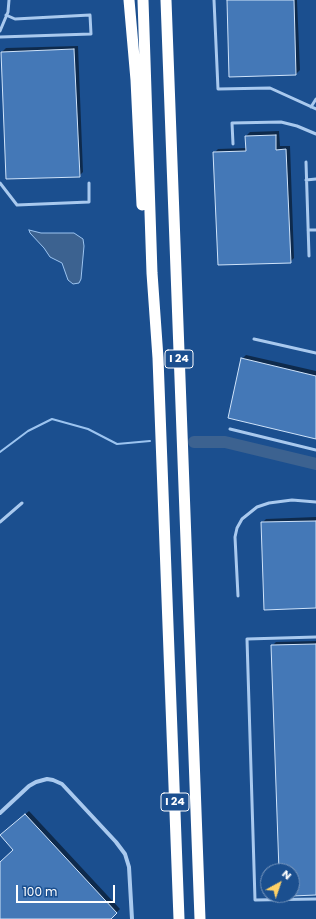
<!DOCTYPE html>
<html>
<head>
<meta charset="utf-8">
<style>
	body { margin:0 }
	#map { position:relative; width:316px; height:919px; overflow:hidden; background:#1b4f8f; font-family:Poppins,sans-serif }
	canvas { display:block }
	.north { position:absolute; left:260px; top:863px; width:40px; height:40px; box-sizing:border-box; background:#1b4f8f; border:1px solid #7695bc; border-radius:50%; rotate:40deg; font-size:11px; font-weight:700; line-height:16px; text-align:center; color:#fff }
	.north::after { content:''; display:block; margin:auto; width:14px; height:18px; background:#ffd166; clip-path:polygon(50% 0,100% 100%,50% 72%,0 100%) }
	.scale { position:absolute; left:16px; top:885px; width:99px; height:18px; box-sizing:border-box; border:2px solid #fff; border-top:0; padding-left:5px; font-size:12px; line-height:14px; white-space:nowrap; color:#fff; -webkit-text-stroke:3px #1b4f8f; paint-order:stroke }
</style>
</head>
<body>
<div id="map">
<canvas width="316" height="919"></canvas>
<div class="north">N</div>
<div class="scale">100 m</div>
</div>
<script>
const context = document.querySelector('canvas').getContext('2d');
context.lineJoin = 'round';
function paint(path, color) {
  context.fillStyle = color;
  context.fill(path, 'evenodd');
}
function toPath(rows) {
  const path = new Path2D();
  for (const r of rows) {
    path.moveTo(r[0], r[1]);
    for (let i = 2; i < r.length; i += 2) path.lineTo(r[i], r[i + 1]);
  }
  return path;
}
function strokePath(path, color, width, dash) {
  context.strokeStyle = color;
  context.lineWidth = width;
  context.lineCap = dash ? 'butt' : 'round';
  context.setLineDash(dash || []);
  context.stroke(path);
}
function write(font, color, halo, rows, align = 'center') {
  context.font = font + ' Poppins,sans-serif';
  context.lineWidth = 4;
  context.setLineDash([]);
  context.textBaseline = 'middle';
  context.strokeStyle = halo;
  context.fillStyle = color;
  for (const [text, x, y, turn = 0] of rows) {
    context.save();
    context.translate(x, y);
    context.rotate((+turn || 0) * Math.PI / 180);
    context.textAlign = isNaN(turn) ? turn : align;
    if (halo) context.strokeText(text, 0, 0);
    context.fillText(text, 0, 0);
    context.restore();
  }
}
const water = toPath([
	[29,230,41,233,74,233,83,239,84,246,81,279,79,283,73,284,68,280,62,263,50,257,44,248,30,233,29,230]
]);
paint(water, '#3c6290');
strokePath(water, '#9cc4f0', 1);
paint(toPath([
	[228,0,297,0,300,70,296,74],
	[78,46,83,172,79,176,2,52,6,48],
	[279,131,280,146,290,146,294,258,290,262,214,153,218,149,247,148,246,136,250,132],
	[246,355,316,371,316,438,242,359],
	[316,517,316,607,262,523,266,519],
	[316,641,316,894,281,896,292,895,292,871,280,871,272,646,276,642],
	[29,811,120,909,110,919,0,919,0,863,14,850,5,832]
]), '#0007');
strokePath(toPath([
	[0,452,28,431,52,419,88,429,117,444,150,441]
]), '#9cc4f0', 2);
strokePath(toPath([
	[194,442,225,442,316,464]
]), '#3c6290', 12);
const building = toPath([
	[227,0,294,0,296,75,229,77,227,0],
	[74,49,80,177,6,179,1,52,74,49],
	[276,135,276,150,286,149,291,263,218,265,213,152,246,151,245,136,276,135],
	[241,358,316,376,316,439,228,418,241,358],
	[316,521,316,608,264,610,261,522,316,521],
	[316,644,316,895,292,896,292,871,279,871,271,645,316,644],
	[25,814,117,913,111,919,0,919,0,862,13,850,0,835,25,814]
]);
paint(building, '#4478b7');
strokePath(building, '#cfe3fa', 1);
strokePath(toPath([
	[214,0,218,89,270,88,316,109],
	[0,31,8,12,9,0],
	[0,37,91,34,90,15,15,19,6,15],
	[311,107,316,99],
	[233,144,232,123,281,122,297,126,316,134],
	[306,162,309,256],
	[306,180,316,179],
	[0,183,17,205,89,202,89,183],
	[308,230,316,230],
	[254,339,316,353],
	[230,429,316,450],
	[0,522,22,503],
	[238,596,235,537,237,528,242,519,257,507,269,503,292,500,316,502],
	[316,637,247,639,255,900,316,899]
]), '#a9c9ee', 3);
strokePath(toPath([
	[0,813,29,786,36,782,47,779,53,780,62,784,116,842,125,854,129,867,132,919]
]), '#a9c9ee', 4);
strokePath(toPath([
	[129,0,136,80,142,205],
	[143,0,152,273,158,358,179,919],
	[166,0,200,919]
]), '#fff', 11);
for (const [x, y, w] of [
	[179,359,28],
	[175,802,28]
]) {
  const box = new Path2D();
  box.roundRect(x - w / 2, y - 9, w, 18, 3);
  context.fillStyle = '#1b4f8f';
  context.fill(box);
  strokePath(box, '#fff', 1);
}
write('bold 11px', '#fff', null, [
	["I 24",179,359],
	["I 24",175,802]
]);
</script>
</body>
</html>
